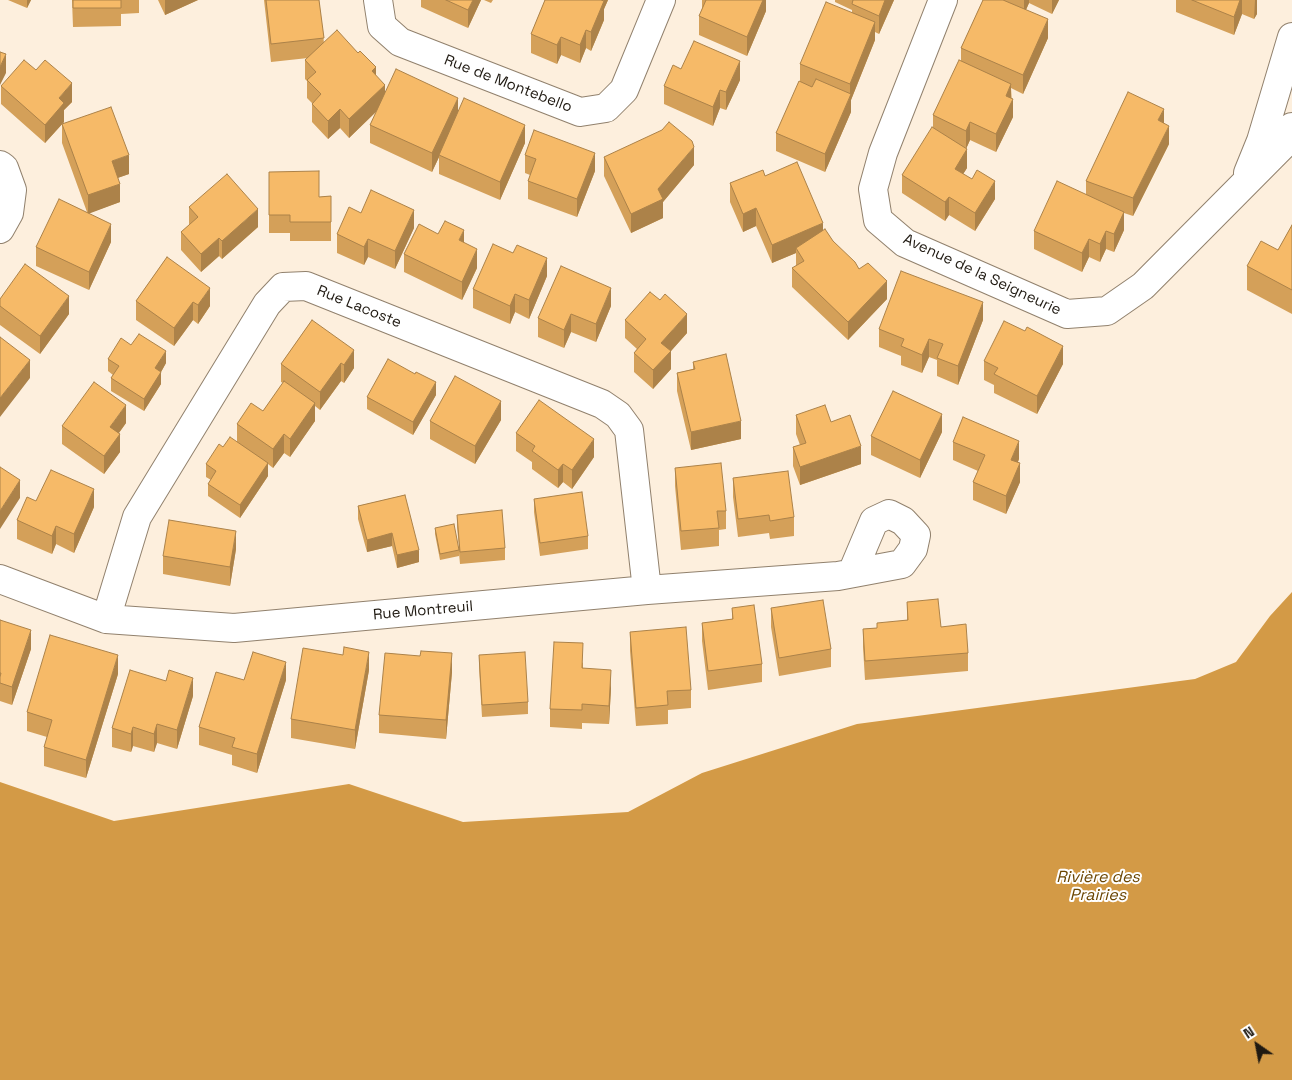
<!DOCTYPE html>
<html>
<head>
<meta charset="utf-8">
<style>
	body { margin:0 }
	#map { position:relative; width:1292px; height:1080px; overflow:hidden; background:#fdefdd; font-family:"Space Grotesk",sans-serif }
	canvas { display:block }
	.north { position:absolute; left:1232px; top:1020px; width:50px; height:50px; -webkit-text-stroke:4px #fff; paint-order:stroke; rotate:327deg; font-size:14px; font-weight:700; line-height:20px; text-align:center; color:#1f1911 }
	.north::after { content:''; display:block; margin:auto; width:18px; height:22px; background:#1f1911; clip-path:polygon(50% 0,100% 100%,50% 72%,0 100%) }
</style>
</head>
<body>
<div id="map">
<canvas width="1292" height="1080"></canvas>
<div class="north">N</div>
</div>
<script>
const context = document.querySelector('canvas').getContext('2d');
context.lineJoin = 'round';
function paint(path, color) {
  context.fillStyle = color;
  context.fill(path, 'evenodd');
}
function toPath(rows) {
  const path = new Path2D();
  for (const r of rows) {
    path.moveTo(r[0], r[1]);
    for (let i = 2; i < r.length; i += 2) path.lineTo(r[i], r[i + 1]);
  }
  return path;
}
function strokePath(path, color, width, dash) {
  context.strokeStyle = color;
  context.lineWidth = width;
  context.lineCap = dash ? 'butt' : 'round';
  context.setLineDash(dash || []);
  context.stroke(path);
}
function write(font, color, halo, rows, align = 'center') {
  context.font = font + ' "Space Grotesk",sans-serif';
  context.lineWidth = 4;
  context.setLineDash([]);
  context.textBaseline = 'middle';
  context.strokeStyle = halo;
  context.fillStyle = color;
  for (const [text, x, y, turn = 0] of rows) {
    context.save();
    context.translate(x, y);
    context.rotate((+turn || 0) * Math.PI / 180);
    context.textAlign = isNaN(turn) ? turn : align;
    if (halo) context.strokeText(text, 0, 0);
    context.fillText(text, 0, 0);
    context.restore();
  }
}
paint(toPath([
	[1292,592,1292,1080,0,1080,0,782,114,821,349,784,463,822,628,812,702,773,857,724,1195,679,1236,662,1270,616]
]), '#d39a46');
const minor = toPath([
	[378,0,382,26,400,42,580,112,606,108,624,90,661,0],
	[943,0,883,153,873,189,878,220,905,243,1067,314,1107,311,1143,286,1281,147,1292,127],
	[0,165,4,168,12,190,9,213,0,229],
	[1248,173,1261,141,1292,37],
	[0,579,106,619,234,628,647,590,838,576,902,564,913,549,916,535,903,521,889,514,874,521,852,573],
	[106,619,137,517,267,304,283,287,306,286,602,404,618,415,629,430,647,590]
]);
strokePath(minor, '#91816d', 30);
strokePath(minor, '#fff', 28);
paint(toPath([
	[8,0,31,0,27,8],
	[72,0,139,0,139,13,121,14,121,26,73,27],
	[158,0,198,0,165,15],
	[264,0,319,0,324,43,376,76,385,93,458,111,525,143,500,200,439,174,439,157,432,172,370,143,370,125,377,111,349,138,340,128,328,139,312,122,312,103,307,98,307,81,305,79,305,60,308,58,271,62],
	[421,0,481,0,468,28,421,7],
	[484,0,493,0,491,3],
	[545,0,608,0,604,9,604,20,591,51,586,48,580,63,561,55,557,64,531,53,531,34],
	[702,0,766,0,766,11,747,56,699,35,699,16,702,9],
	[835,0,894,0,879,34,875,32,875,40,851,100,851,112,825,172,776,151,776,133,800,82,800,64,852,12,852,10,835,2],
	[983,0,1059,0,1052,14,1029,3,1026,10,1048,38,1023,94,1011,88,1013,117,996,152,970,140,966,149,967,168,963,174,995,199,975,231,949,215,945,221,902,193,902,175,933,128,933,115,961,61,961,48],
	[1176,0,1257,0,1257,14,1254,19,1242,14,1234,35,1176,12],
	[681,69,740,80,726,110,720,108,713,126,664,104,664,86],
	[1,86,72,102,64,110,64,122,45,143,1,104],
	[1164,123,1169,144,1133,216,1124,213,1124,230,1114,252,1106,249,1100,262,1089,257,1082,272,1034,249,1034,231,1086,194,1086,181],
	[62,124,129,174,117,178,120,202,89,213,111,242,89,290,36,266,36,247,87,212,62,143],
	[525,155,595,171,577,217,528,199,528,181,530,175,525,173],
	[604,157,694,165,663,202,663,218,631,233,604,176],
	[269,172,319,197,331,196,331,241,290,241,290,233,269,233],
	[765,176,833,241,887,299,848,340,792,287,792,268,796,266,796,253,772,263,756,226,743,232,730,202,730,183],
	[189,207,258,227,222,259,219,256,201,272,181,250,181,232,189,225],
	[361,213,414,228,395,269,368,257,364,265,337,253,337,234],
	[1292,225,1292,314,1247,290,1247,266,1278,250],
	[438,234,464,242,477,268,462,300,404,272,404,254],
	[513,253,547,276,529,319,515,312,510,324,473,308,473,289],
	[167,257,210,306,198,324,193,320,174,346,136,320,136,301],
	[0,299,69,314,40,354,0,325],
	[611,306,596,342,571,332,564,348,538,337,538,318],
	[312,320,354,368,344,383,341,381,320,410,315,406,315,421,290,457,284,453,273,468,268,464,268,476,240,518,208,496,208,484,211,480,206,477,206,464,237,442,237,424,263,411,283,383,281,382,281,364],
	[625,320,687,333,671,351,671,369,653,389,634,372,634,353,637,349,625,338],
	[983,320,958,385,937,376,937,360,929,357,922,373,901,365,901,356,879,347,879,329],
	[131,345,166,363,161,372,161,384,144,411,111,391,111,378,113,375,108,371,108,359],
	[984,361,1063,364,1037,414,994,393,994,385,984,380],
	[693,362,741,439,691,450,677,391,677,373,693,369],
	[436,395,413,435,367,409,367,397],
	[796,415,831,422,861,464,800,485,793,466,793,447,800,445,796,434],
	[501,420,475,464,430,439,430,421],
	[126,423,119,433,120,452,104,474,62,444,62,426],
	[942,432,920,478,871,455,871,436],
	[516,433,594,457,572,489,563,482,558,488,532,469,532,462,516,451],
	[953,442,1019,459,1018,462,1020,482,1006,514,973,500,973,482,978,471,953,460],
	[675,468,726,511,726,529,719,530,719,546,681,550,675,486],
	[733,478,794,517,794,536,770,539,769,533,738,537,733,497],
	[405,495,419,562,397,568,392,546,367,552,358,519,358,506],
	[534,499,588,536,588,549,540,556,534,512],
	[36,501,94,507,74,553,56,544,52,554,17,539,17,520],
	[457,515,505,548,505,560,460,564,459,553,459,556,440,560,435,534,435,528,459,547,457,527],
	[236,549,230,586,163,574,163,556],
	[907,602,941,627,968,653,968,671,865,680,863,647,863,629,877,628,907,620],
	[732,608,762,664,762,682,708,690,702,641,702,623,732,619],
	[771,608,831,649,831,667,779,676,771,627],
	[0,620,31,649,12,705,0,701],
	[630,632,691,690,691,708,668,710,668,724,636,726,630,651],
	[479,655,528,702,528,714,482,717,479,667],
	[420,656,452,672,446,739,379,733,379,715],
	[583,662,583,668,611,688,609,724,582,723,582,729,550,727,550,709],
	[369,670,355,749,291,738,291,719],
	[118,674,86,778,44,766,44,747,47,737,27,731,27,712],
	[244,680,286,680,257,773,232,765,232,755,199,745,199,727],
	[193,696,177,749,157,743,154,752,133,746,131,752,112,747,112,728]
]), '#d4a059');
paint(toPath([
	[27,0,31,0,27,8],
	[165,0,198,0,165,15],
	[473,0,481,0,468,28,468,10],
	[604,0,608,0,604,9],
	[763,0,766,0,766,11,747,56,747,37],
	[885,0,894,0,879,34,879,16],
	[1024,0,1029,0,1029,3,1024,14],
	[1052,0,1059,0,1052,14],
	[1240,0,1242,0,1242,14,1234,35,1234,17],
	[1255,0,1257,0,1257,14,1254,19],
	[604,1,604,20,591,51,591,32],
	[1048,19,1048,38,1023,94,1023,75],
	[875,22,875,40,851,100,851,112,825,172,825,154,850,97,850,84],
	[586,30,586,48,580,63,580,45],
	[561,37,561,55,557,64,557,45],
	[6,54,6,73,0,85,0,67],
	[740,61,740,80,726,110,726,92],
	[376,67,376,86,372,71],
	[72,83,72,102,64,110,64,122,45,143,45,125,59,98],
	[1011,84,1011,103,1013,99,1013,117,996,152,996,134,1006,96],
	[385,85,385,103,349,138,349,119],
	[720,90,720,108,713,126,713,107],
	[458,98,458,116,439,155,439,157,432,172,432,153],
	[340,109,340,128,328,139,328,121],
	[1164,109,1164,128,1158,120],
	[970,122,970,140,966,149,966,131],
	[525,125,525,143,500,200,500,182],
	[1169,126,1169,144,1133,216,1133,198],
	[694,147,694,165,663,202,663,218,631,233,631,214,658,189],
	[967,149,967,168,955,187,955,169],
	[595,153,595,171,577,217,577,199],
	[129,155,129,174,112,180,112,161],
	[995,181,995,199,975,231,975,213],
	[120,184,120,202,88,214,88,195],
	[949,197,949,215,945,221,945,202],
	[756,208,756,226,743,232,743,214],
	[258,209,258,227,222,259,222,241],
	[414,210,414,228,395,269,395,251],
	[1124,212,1124,230,1114,252,1114,234],
	[823,223,823,242,796,248,796,253,772,263,772,245],
	[111,224,111,242,89,290,89,272],
	[464,230,464,249,459,240],
	[1106,231,1106,249,1100,262,1100,244],
	[219,238,219,256,201,272,201,254],
	[368,239,368,257,364,265,364,247],
	[1089,239,1089,257,1082,272,1082,253],
	[477,249,477,268,462,300,462,282],
	[547,258,547,276,529,319,529,300],
	[887,281,887,299,848,340,848,322],
	[210,288,210,306,198,324,198,305],
	[611,288,611,306,596,342,596,324],
	[515,294,515,312,510,324,510,306],
	[69,296,69,314,40,354,40,336],
	[193,302,193,320,174,346,174,328],
	[983,302,983,320,958,385,958,366],
	[571,314,571,332,564,348,564,330],
	[687,314,687,333,671,351,671,369,653,389,653,370,661,343],
	[929,339,929,357,922,373,922,355],
	[1063,346,1063,364,1037,414,1037,396],
	[354,350,354,368,344,383,344,365],
	[166,351,166,363,161,372,161,384,144,411,144,399,155,368],
	[30,360,30,378,0,417,0,398],
	[341,363,341,381,320,410,320,392],
	[436,382,436,395,413,435,413,422],
	[501,401,501,420,475,464,475,446],
	[315,403,315,421,290,457,290,439],
	[126,405,126,423,110,445,110,427],
	[942,414,942,432,920,478,920,460],
	[741,421,741,439,691,450,691,432],
	[120,434,120,452,104,474,104,456],
	[284,434,284,453,273,468,273,449],
	[594,439,594,457,572,489,572,470],
	[1019,441,1019,459,1011,478,1011,460],
	[861,446,861,464,800,485,800,467],
	[268,463,268,476,240,518,240,505],
	[1020,463,1020,482,1006,514,1006,496],
	[563,464,563,482,558,488,558,470],
	[20,480,20,498,0,529,0,511],
	[94,489,94,507,74,553,74,534],
	[56,526,56,544,52,554,52,536],
	[236,531,236,549,230,586,230,567],
	[392,533,392,546,367,552,367,540],
	[419,550,419,562,397,568,397,555],
	[31,630,31,649,12,705,12,687],
	[369,652,369,670,355,749,355,730],
	[452,653,452,672,446,739,446,720],
	[118,655,118,674,86,778,86,760],
	[286,662,286,680,257,773,257,754],
	[611,670,611,688,609,724,609,706],
	[193,678,193,696,177,749,177,730],
	[157,724,157,743,154,752,154,734],
	[133,727,133,746,131,752,131,734]
]), '#ac8249');
const building = toPath([
	[73,0,121,0,121,8,73,8,73,0],
	[266,0,319,0,324,38,271,44,266,0],
	[446,0,473,0,468,10,446,0],
	[545,0,601,0,604,1,591,32,586,30,580,45,561,37,557,45,531,34,545,0],
	[706,0,763,0,747,37,699,16,706,0],
	[853,0,885,0,879,16,852,4,853,0],
	[983,0,1003,0,1048,19,1023,75,961,48,983,0],
	[1192,0,1240,0,1234,17,1192,0],
	[826,2,875,22,850,84,800,64,826,2],
	[337,30,358,53,360,51,376,67,372,71,385,85,349,119,340,109,328,121,312,104,321,94,307,80,316,72,305,60,337,30],
	[694,41,740,61,726,92,720,90,713,107,664,86,673,65,681,69,694,41],
	[0,52,6,54,0,67,0,52],
	[24,60,36,70,45,60,72,83,59,98,64,103,45,125,1,86,24,60],
	[959,60,1011,84,1006,96,1013,99,996,134,970,122,966,131,933,115,959,60],
	[396,69,458,98,432,153,370,125,396,69],
	[816,79,851,94,825,154,776,133,799,81,812,87,816,79],
	[1128,92,1164,109,1158,120,1169,126,1133,198,1086,181,1128,92],
	[464,98,525,125,500,182,439,155,464,98],
	[111,107,129,155,112,161,120,184,88,195,62,124,111,107],
	[669,122,692,141,694,147,658,189,663,199,631,214,604,157,662,130,669,122],
	[932,127,967,149,955,169,972,179,977,170,995,181,975,213,949,197,945,202,902,175,932,127],
	[534,130,595,153,577,199,528,181,536,159,525,155,534,130],
	[797,162,823,223,772,245,756,208,743,214,730,183,763,170,765,176,797,162],
	[319,171,319,197,331,196,331,222,290,222,290,215,269,215,269,172,319,171],
	[227,174,258,209,222,241,219,238,201,254,181,232,198,217,189,207,227,174],
	[1057,181,1124,212,1114,234,1106,231,1100,244,1089,239,1082,253,1034,231,1057,181],
	[371,190,414,210,395,251,368,239,364,247,337,234,349,207,361,213,371,190],
	[59,199,111,224,89,272,36,247,59,199],
	[445,221,464,230,459,240,477,249,462,282,404,254,419,224,438,234,445,221],
	[1292,225,1292,290,1247,266,1261,241,1278,250,1292,225],
	[825,229,833,241,855,262,859,269,868,263,887,281,848,322,792,268,804,261,796,248,825,229],
	[493,244,513,253,517,245,547,258,529,300,515,294,510,306,473,289,493,244],
	[167,257,210,288,198,305,193,302,174,328,136,301,167,257],
	[25,264,69,296,40,336,0,306,0,299,25,264],
	[561,266,611,288,596,324,571,314,564,330,538,318,561,266],
	[901,271,983,302,958,366,937,358,943,344,929,339,922,355,901,346,904,339,879,329,901,271],
	[650,292,660,300,665,294,687,314,661,343,671,351,653,370,634,353,646,339,625,320,650,292],
	[312,320,354,350,344,365,341,363,320,392,281,364,312,320],
	[1004,321,1025,331,1027,327,1063,346,1037,396,994,374,998,368,984,361,1004,321],
	[139,334,166,351,155,368,161,372,144,399,111,378,119,366,108,359,121,338,131,345,139,334],
	[0,337,30,360,0,398,0,337],
	[726,354,741,421,691,432,677,373,695,369,693,362,726,354],
	[388,359,415,374,416,372,436,382,413,422,367,397,388,359],
	[455,376,501,401,475,446,430,421,455,376],
	[284,381,315,403,290,439,284,434,273,449,237,424,251,403,263,411,284,381],
	[94,382,126,405,110,427,120,434,104,456,62,426,94,382],
	[893,391,942,414,920,460,871,436,893,391],
	[539,400,594,439,572,470,563,464,558,470,532,451,535,446,516,433,539,400],
	[825,405,831,422,850,415,861,446,800,467,793,447,806,443,796,415,825,405],
	[963,417,1019,441,1011,460,1020,463,1006,496,973,482,985,455,953,442,963,417],
	[230,437,268,463,240,505,208,484,216,471,206,464,219,444,223,447,230,437],
	[721,463,726,511,717,511,719,528,681,531,675,468,721,463],
	[0,467,20,480,0,511,0,467],
	[51,470,94,489,74,534,56,526,52,536,17,520,27,497,36,501,51,470],
	[788,471,794,517,770,521,769,515,738,519,733,478,788,471],
	[582,492,588,536,540,543,534,499,582,492],
	[405,495,419,550,397,555,392,533,367,540,358,506,405,495],
	[502,510,505,548,460,552,457,515,502,510],
	[169,520,236,531,230,567,163,556,169,520],
	[454,524,459,550,440,554,435,528,454,524],
	[938,599,941,627,966,624,968,653,865,661,863,629,877,628,877,623,908,620,907,602,938,599],
	[823,600,831,649,779,658,771,608,823,600],
	[754,605,762,664,708,671,702,623,733,619,732,608,754,605],
	[0,620,31,630,12,687,0,683,0,677,1,673,0,673,0,620],
	[686,627,691,690,667,691,668,705,636,708,630,632,686,627],
	[50,635,118,655,86,760,44,747,52,720,27,712,50,635],
	[554,642,583,643,582,668,611,670,609,706,582,704,582,710,550,709,554,642],
	[344,647,369,652,355,730,291,719,303,648,343,655,344,647],
	[421,651,452,653,446,720,379,715,385,653,420,656,421,651],
	[253,652,286,662,257,754,232,747,235,738,199,727,216,672,244,680,253,652],
	[525,652,528,702,482,705,479,655,525,652],
	[130,670,166,681,169,670,193,678,177,730,157,724,154,734,133,727,131,734,112,728,130,670]
]);
paint(building, '#f6ba68');
strokePath(building, '#ac8249', 1);
write('15px', '#1f1911', '#fff', [
	["Rue de Montebello",508,84,21],
	["Avenue de la Seigneurie",982,275,25],
	["Rue Lacoste",359,307,22],
	["Rue Montreuil",423,611,-5]
]);
write('italic 16px', '#6b4500', '#fff', [
	["Rivière des",1098,878],
	["Prairies",1098,896]
]);
</script>
</body>
</html>
